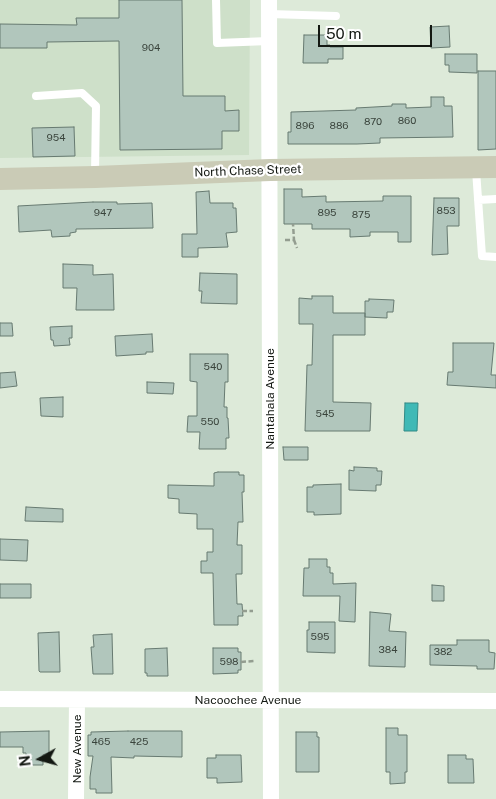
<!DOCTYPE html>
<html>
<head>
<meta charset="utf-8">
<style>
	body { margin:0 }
	#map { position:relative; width:496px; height:799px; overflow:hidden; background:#ddead9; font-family:"Public Sans",sans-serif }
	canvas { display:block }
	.north { position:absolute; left:15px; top:734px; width:50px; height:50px; -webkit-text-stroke:4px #fff; paint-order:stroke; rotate:263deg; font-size:14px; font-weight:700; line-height:20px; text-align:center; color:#131812 }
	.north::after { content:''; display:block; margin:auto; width:18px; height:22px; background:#131812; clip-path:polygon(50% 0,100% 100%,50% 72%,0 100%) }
	.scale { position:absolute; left:318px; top:25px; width:114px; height:22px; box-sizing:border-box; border:2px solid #131812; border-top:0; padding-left:6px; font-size:15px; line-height:18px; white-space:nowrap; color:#131812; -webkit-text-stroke:4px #fff; paint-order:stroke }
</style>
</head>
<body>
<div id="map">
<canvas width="496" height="799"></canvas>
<div class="north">N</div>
<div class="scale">50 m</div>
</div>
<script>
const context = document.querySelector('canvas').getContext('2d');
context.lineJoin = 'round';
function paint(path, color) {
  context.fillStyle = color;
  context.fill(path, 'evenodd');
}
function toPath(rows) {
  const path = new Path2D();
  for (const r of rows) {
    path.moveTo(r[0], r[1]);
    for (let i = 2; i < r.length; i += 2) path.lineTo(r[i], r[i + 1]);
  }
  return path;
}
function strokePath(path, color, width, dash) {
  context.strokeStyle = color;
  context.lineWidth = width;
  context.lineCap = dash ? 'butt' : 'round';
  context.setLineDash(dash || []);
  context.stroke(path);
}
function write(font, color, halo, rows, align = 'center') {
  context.font = font + ' "Public Sans",sans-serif';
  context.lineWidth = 4.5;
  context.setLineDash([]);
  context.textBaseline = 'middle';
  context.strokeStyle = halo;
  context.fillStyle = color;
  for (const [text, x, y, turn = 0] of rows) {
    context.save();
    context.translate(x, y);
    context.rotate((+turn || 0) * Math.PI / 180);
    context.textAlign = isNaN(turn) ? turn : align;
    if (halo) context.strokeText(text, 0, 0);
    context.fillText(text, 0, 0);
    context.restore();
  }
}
paint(toPath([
	[0,0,250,0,249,155,0,158]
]), '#cee0c9');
const water = toPath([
	[405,403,418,403,417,431,404,431,405,403]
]);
paint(water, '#3fb9b6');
strokePath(water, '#328985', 1);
const building = toPath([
	[119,0,182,0,183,96,225,96,225,111,239,110,239,131,222,131,222,149,120,150,119,41,47,42,47,48,0,48,0,24,77,25,76,18,119,18,119,0],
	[449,26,450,47,431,48,430,27,449,26],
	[304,35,327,35,327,45,330,45,330,47,343,47,343,59,328,59,328,63,303,63,304,35],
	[445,54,477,54,477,73,449,72,449,65,445,65,445,54],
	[478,71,496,71,496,149,478,150,478,71],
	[431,97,444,97,444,106,452,106,453,137,380,138,380,143,357,144,288,144,288,132,291,132,291,112,356,110,356,108,392,106,392,104,406,104,406,108,431,107,431,97],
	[74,127,75,156,33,157,32,128,74,127],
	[284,189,302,189,302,197,326,196,326,202,383,201,383,196,411,196,411,242,398,242,398,232,370,232,370,236,350,237,350,229,312,229,312,224,284,224,284,189],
	[209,191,210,203,233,203,233,208,236,208,237,232,226,233,228,247,198,248,198,257,182,257,182,234,197,234,196,192,209,191],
	[434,198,459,198,459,226,447,226,448,254,432,255,434,198],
	[93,202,117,202,117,204,152,203,153,228,76,229,76,232,70,233,70,236,52,237,51,230,19,232,18,206,93,202],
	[63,264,93,265,93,275,113,274,114,310,76,310,77,288,63,288,63,264],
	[200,273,237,274,237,304,201,303,202,291,199,291,200,273],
	[312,296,333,296,333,313,365,313,365,335,333,335,333,402,371,403,370,431,305,431,307,365,312,365,313,324,299,324,299,298,312,299,312,296],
	[369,299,394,300,393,312,387,312,387,318,365,317,365,301,369,301,369,299],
	[0,323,12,323,13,336,0,336,0,323],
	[72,326,72,338,69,338,70,345,54,346,53,340,51,340,50,327,72,326],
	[152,334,153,352,146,352,146,354,116,356,115,336,152,334],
	[453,343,494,343,491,375,496,375,496,388,447,385,448,372,453,372,453,343],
	[190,354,228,354,228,382,225,382,224,407,227,407,227,418,228,418,229,438,226,438,226,449,199,449,200,432,187,432,188,416,197,416,197,382,190,381,190,354],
	[15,372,17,386,0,388,0,373,15,372],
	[147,382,174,383,173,394,147,393,147,382],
	[63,397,63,417,41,416,40,398,63,397],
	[283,447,308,447,308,460,284,460,283,447],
	[354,467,377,468,377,471,382,471,381,485,376,485,376,491,349,490,349,470,354,471,354,467],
	[218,472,239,472,239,475,244,475,244,492,242,492,243,522,238,522,237,545,242,545,242,574,236,574,237,604,242,604,243,616,238,616,238,625,214,625,213,573,201,573,201,561,207,561,207,552,213,552,213,529,197,529,197,514,179,513,179,499,168,498,168,485,214,486,214,473,218,472],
	[341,484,341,514,314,515,314,512,307,512,307,487,313,487,313,485,341,484],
	[26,507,63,509,63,522,25,521,26,507],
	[0,539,28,540,27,561,0,560,0,539],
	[309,559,327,559,327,567,330,567,330,573,333,573,333,584,356,583,355,622,339,621,340,596,303,596,304,568,309,568,309,559],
	[0,584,31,584,31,598,0,598,0,584],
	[432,585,444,586,444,601,432,601,432,585],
	[370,612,391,614,389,631,406,632,405,667,369,666,370,612],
	[309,622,335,622,335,653,307,652,307,630,309,630,309,622],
	[59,632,60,672,40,672,39,671,38,633,59,632],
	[112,634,113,674,93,674,91,647,94,647,93,635,112,634],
	[457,640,489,640,489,652,495,653,494,669,477,669,477,666,430,665,430,645,457,645,457,640],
	[167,648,168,676,147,676,147,673,145,673,145,649,167,648],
	[213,648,238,648,238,652,241,652,241,670,238,670,238,673,213,674,213,648],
	[386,728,398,728,398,735,407,735,407,772,405,772,405,783,390,784,390,772,386,772,386,728],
	[49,731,49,755,43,755,43,765,26,765,26,753,23,753,23,747,0,747,0,732,49,731],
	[128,731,182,731,182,757,134,756,134,758,111,757,112,793,96,793,96,789,90,789,90,777,93,756,88,756,88,735,91,735,91,732,128,731],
	[296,732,317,732,317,737,319,737,319,772,296,772,296,732],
	[216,755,241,755,242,782,217,783,217,778,207,778,207,758,216,758,216,755],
	[448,755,466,755,466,759,473,759,474,783,448,783,448,755]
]);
paint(building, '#b1c6bc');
strokePath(building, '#677a71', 1);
strokePath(toPath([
	[285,240,294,240,293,224],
	[294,240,297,248],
	[242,611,253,611],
	[241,662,254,661]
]), '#939d90', 2.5, [5, 2.5]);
strokePath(toPath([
	[216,0,217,43,269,41],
	[269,14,336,16],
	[36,96,82,93,96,106,95,175],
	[476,170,482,256,496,257],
	[478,200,496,199]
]), '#fff', 8);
strokePath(toPath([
	[269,0,271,799],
	[0,699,496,701],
	[76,799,77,700]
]), '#fff', 16);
strokePath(toPath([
	[0,179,95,177,270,170,496,167]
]), '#cacbb6', 22);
write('10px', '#3a443c', null, [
	["904",151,48],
	["860",407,121],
	["870",373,122],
	["896",305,126],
	["886",339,126],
	["954",56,138],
	["853",446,211],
	["947",103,213],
	["895",327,213],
	["875",361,215],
	["540",213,367],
	["545",325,414],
	["550",210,422],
	["595",320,637],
	["384",388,650],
	["382",443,652],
	["598",229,662],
	["465",101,742],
	["425",139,742]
]);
write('12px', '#131812', '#fff', [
	["North Chase Street",248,171,-2],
	["Nantahala Avenue",270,399,-90],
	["Nacoochee Avenue",248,700],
	["New Avenue",77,749,-90]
]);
</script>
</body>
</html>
